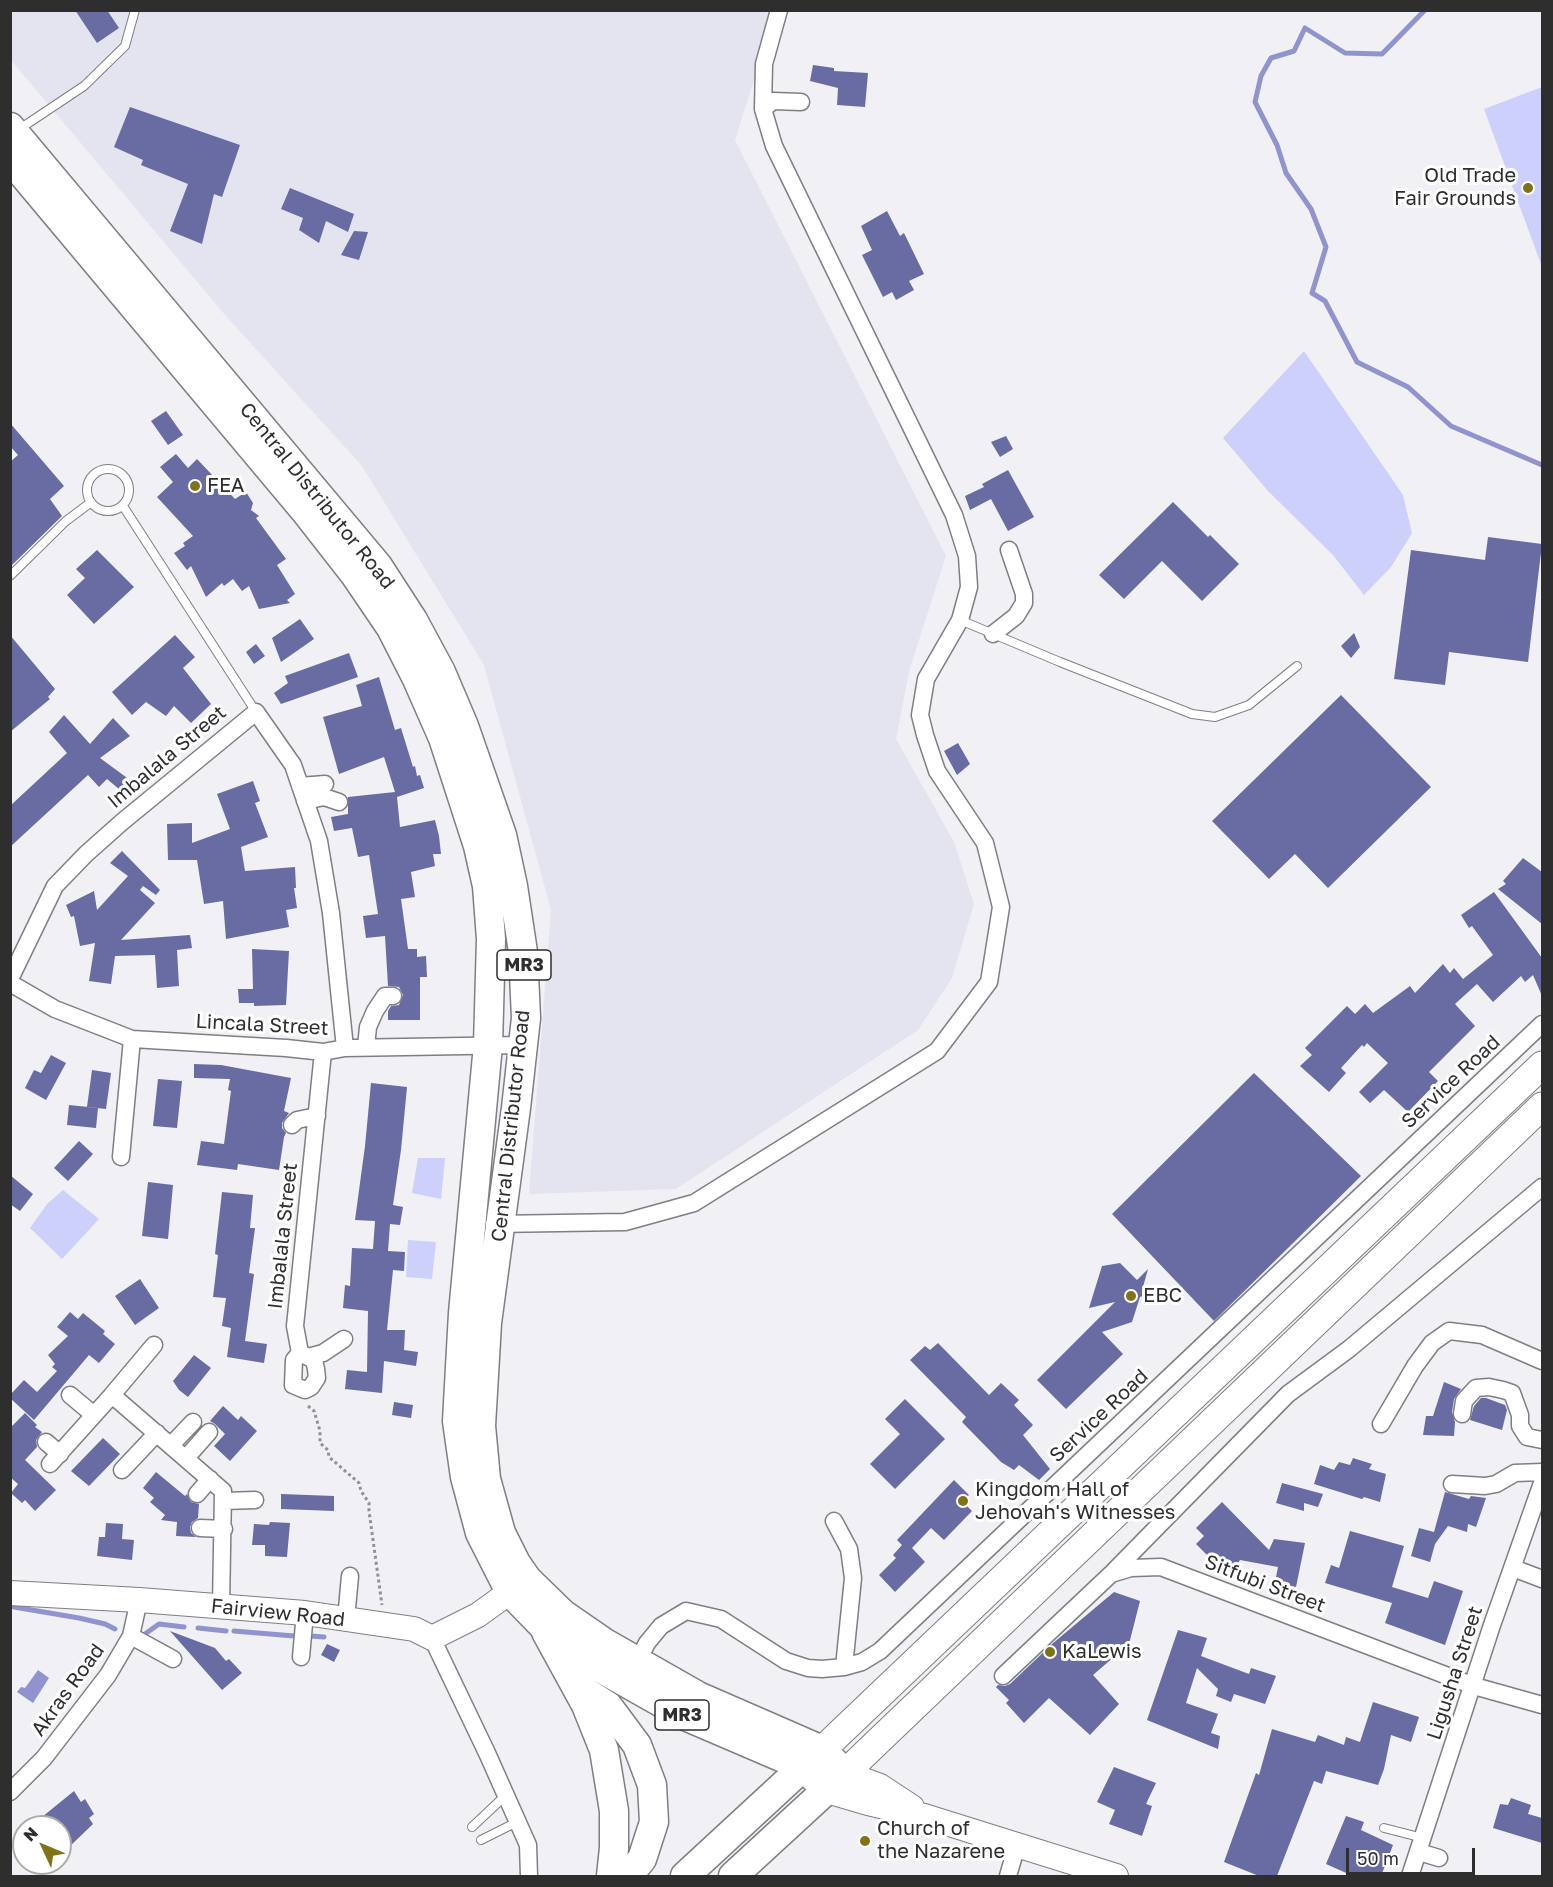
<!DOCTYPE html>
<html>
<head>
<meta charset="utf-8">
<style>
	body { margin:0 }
	#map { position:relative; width:1553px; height:1887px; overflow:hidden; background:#f0f0f5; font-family:"Golos Text",sans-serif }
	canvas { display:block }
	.frame { position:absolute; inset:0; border:12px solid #2e2e2f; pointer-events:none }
	.north { position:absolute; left:12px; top:1815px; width:60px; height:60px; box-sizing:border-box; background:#fff; border:2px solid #ababac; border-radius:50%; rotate:314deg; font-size:16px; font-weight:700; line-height:24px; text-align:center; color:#2e2e2f }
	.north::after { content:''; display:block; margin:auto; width:21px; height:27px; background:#807315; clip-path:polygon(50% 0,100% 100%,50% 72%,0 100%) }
	.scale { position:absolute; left:1346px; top:1848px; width:129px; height:27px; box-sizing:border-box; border:3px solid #2e2e2f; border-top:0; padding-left:8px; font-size:18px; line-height:21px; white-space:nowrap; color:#2e2e2f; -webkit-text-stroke:4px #fff; paint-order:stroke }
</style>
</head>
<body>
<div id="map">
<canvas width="1553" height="1887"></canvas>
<div class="frame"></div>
<div class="north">N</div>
<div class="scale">50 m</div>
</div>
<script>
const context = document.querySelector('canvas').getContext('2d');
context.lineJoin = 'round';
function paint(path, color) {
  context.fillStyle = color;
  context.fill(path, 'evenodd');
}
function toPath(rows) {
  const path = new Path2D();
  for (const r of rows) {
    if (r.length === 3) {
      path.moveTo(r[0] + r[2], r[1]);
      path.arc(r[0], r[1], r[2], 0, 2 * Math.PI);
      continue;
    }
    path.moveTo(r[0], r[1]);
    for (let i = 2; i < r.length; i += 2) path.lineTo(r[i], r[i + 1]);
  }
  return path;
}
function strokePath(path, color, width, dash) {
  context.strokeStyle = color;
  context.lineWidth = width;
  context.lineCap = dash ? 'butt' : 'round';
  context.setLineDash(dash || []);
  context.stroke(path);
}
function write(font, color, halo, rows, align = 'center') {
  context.font = font + ' "Golos Text",sans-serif';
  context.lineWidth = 6;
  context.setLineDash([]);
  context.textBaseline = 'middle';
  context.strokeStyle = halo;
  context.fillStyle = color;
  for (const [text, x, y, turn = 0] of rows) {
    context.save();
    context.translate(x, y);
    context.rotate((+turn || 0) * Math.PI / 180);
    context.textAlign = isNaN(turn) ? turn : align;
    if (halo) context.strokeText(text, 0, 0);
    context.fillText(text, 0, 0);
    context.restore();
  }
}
paint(toPath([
	[10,11,776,11,735,140,946,556,910,668,896,739,954,842,974,904,952,978,918,1030,676,1189,529,1194,551,910,484,665,362,466,225,315,11,60]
]), '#e3e4f0');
paint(toPath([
	[1542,87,1542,267,1484,109],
	[1304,351,1403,495,1412,533,1391,567,1364,595,1333,555,1268,491,1223,438],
	[418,1158,445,1158,441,1199,412,1193],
	[63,1190,99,1219,62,1259,30,1228,47,1204],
	[408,1240,436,1242,432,1279,406,1277]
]), '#cdd0fa');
paint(toPath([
	[38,1670,49,1678,33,1703,17,1692,21,1687,25,1688]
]), '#9093ce');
strokePath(toPath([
	[1425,10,1382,54,1345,53,1305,28,1294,51,1271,58,1261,76,1255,102,1277,145,1286,173,1311,209,1326,247,1312,293,1325,301,1357,362,1408,387,1451,426,1542,465],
	[14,1607,79,1618,105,1624,115,1629],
	[198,1628,226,1631],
	[234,1631,294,1636],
	[145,1634,159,1624,184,1627],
	[311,1636,324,1637]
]), '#9093ce', 5);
paint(toPath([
	[75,10,107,10,119,28,97,43],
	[813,65,834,68,834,71,868,73,865,107,837,105,838,88,810,81],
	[130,107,240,145,222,197,214,194,202,244,170,231,188,184,141,165,143,160,114,147],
	[290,188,354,214,348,232,326,221,319,243,299,230,303,218,281,209],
	[887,211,900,236,904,233,924,274,909,281,914,290,896,300,892,292,883,297,862,255,872,250,861,226],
	[354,231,368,232,359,260,341,255],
	[166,411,183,435,168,445,151,421],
	[10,423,64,486,50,499,62,516,10,567,10,462,18,455,10,446],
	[1006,436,1013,449,1000,457,991,442],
	[176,454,188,468,197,459,235,499,246,492,253,503,251,510,259,516,256,518,286,559,277,565,295,594,287,600,290,603,259,609,249,586,242,591,233,579,224,586,222,583,206,597,191,566,187,570,174,553,185,546,183,543,193,536,157,497,173,482,160,467],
	[1008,470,1034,517,1008,531,991,499,970,510,965,496,984,487,982,484],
	[1173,502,1208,537,1210,535,1239,564,1202,601,1162,561,1124,599,1099,575],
	[1488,537,1542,544,1528,662,1449,652,1445,685,1394,679,1411,550,1485,560],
	[97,550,134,587,94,624,67,595,85,578,76,569],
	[300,619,314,639,281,662,272,638],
	[1354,633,1360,647,1351,658,1341,646],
	[10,635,55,689,48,697,50,699,10,732],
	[175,635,195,657,183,668,211,704,191,723,174,706,166,716,146,702,132,715,112,692],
	[256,644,265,656,254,664,246,652],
	[349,653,358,677,281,704,274,693,288,683,285,676],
	[379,677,395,730,401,728,413,767,415,766,417,776,420,775,424,788,397,797,400,827,435,820,439,836,441,854,433,854,435,866,411,872,415,897,401,899,408,949,417,949,417,957,426,956,427,977,420,977,420,1020,388,1020,388,1011,391,1006,399,1005,403,995,399,987,388,986,385,936,366,938,363,916,378,914,369,855,358,857,352,828,334,831,331,817,348,814,348,797,395,792,384,757,339,774,323,717,362,706,356,685],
	[1341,695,1431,787,1328,888,1295,854,1269,879,1212,821],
	[64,715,90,744,113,718,130,736,100,758,134,783,125,794,107,779,99,787,88,775,10,847,10,806,67,753,49,732],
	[958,743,970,764,957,775,944,751],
	[253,781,260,801,255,803,268,837,241,847,245,871,295,867,296,888,294,888,297,908,286,910,289,927,226,939,223,901,204,904,197,860,168,860,167,824,192,823,192,843,230,829,217,794],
	[122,851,160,890,156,895,143,886,140,890,155,903,121,940,190,935,192,948,177,950,179,986,157,988,155,955,115,956,111,984,89,981,95,943,80,946,74,916,71,917,66,905,94,891,97,910,128,876,110,863],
	[1523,858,1542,872,1542,924,1498,889,1506,884,1503,881],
	[1494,892,1542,958,1542,996,1533,975,1525,982,1521,976,1493,1002,1477,984,1455,1004,1475,1026,1429,1072,1438,1081,1408,1112,1384,1090,1370,1103,1359,1092,1388,1063,1367,1043,1364,1047,1362,1045,1341,1068,1346,1073,1329,1092,1300,1066,1312,1055,1305,1048,1347,1006,1355,1014,1365,1004,1373,1013,1410,986,1415,993,1443,964,1450,973,1454,968,1463,979,1493,955,1472,926,1469,928,1461,915],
	[252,949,289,951,286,1005,254,1006,254,1003,239,1003,238,989,253,989],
	[51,1055,66,1063,46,1100,25,1088,34,1070,41,1073],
	[194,1064,221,1065,291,1078,284,1111,289,1113,282,1123,282,1128,286,1133,284,1137,279,1170,238,1164,237,1170,197,1165,201,1141,224,1144,231,1091,228,1090,230,1079,194,1078],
	[92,1070,111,1073,106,1109,87,1107],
	[1254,1073,1361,1176,1214,1321,1112,1214],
	[158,1079,182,1081,177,1128,153,1126],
	[371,1083,407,1087,401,1150,393,1205,403,1207,400,1225,390,1224,388,1251,405,1252,404,1271,393,1270,387,1330,405,1330,404,1350,418,1352,416,1366,384,1361,382,1393,345,1389,347,1370,367,1372,368,1311,343,1308,345,1285,350,1286,352,1248,373,1249,375,1221,355,1220,365,1146],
	[69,1105,98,1108,96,1128,67,1125],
	[79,1141,93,1154,68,1181,54,1168],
	[10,1175,33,1194,20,1211,10,1204],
	[148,1182,173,1185,168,1239,142,1236],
	[222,1192,253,1195,250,1228,255,1228,249,1273,254,1274,245,1341,267,1344,264,1363,227,1357,231,1328,222,1326,226,1298,213,1297,218,1255,215,1254],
	[1120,1263,1137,1280,1148,1269,1143,1287,1149,1294,1140,1297,1132,1322,1102,1332,1123,1354,1066,1409,1037,1380,1115,1302,1089,1308,1102,1266],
	[140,1279,159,1308,135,1325,115,1296],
	[70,1312,78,1319,83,1313,105,1331,103,1334,115,1344,99,1363,89,1355,34,1420,10,1398,10,1395,24,1380,37,1392,57,1371,52,1367,55,1364,48,1355,68,1336,57,1327],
	[938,1343,989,1395,1001,1383,1019,1400,1014,1405,1033,1425,1023,1435,1050,1469,1039,1480,1019,1465,1014,1470,1001,1462,962,1422,966,1417,910,1360,925,1346,930,1350],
	[194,1355,211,1368,188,1397,179,1390,173,1381],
	[1444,1382,1461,1389,1454,1399,1452,1412,1455,1422,1454,1436,1423,1435,1426,1416,1433,1416],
	[1481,1398,1486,1398,1505,1405,1507,1410,1502,1430,1470,1420,1474,1406],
	[905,1399,945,1439,895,1489,870,1464,900,1434,885,1419],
	[394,1402,413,1405,411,1418,392,1415],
	[223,1406,238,1420,241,1416,257,1431,230,1461,214,1446,225,1434,215,1424,210,1421],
	[25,1413,37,1425,35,1427,42,1432,36,1440,37,1447,25,1460,56,1490,35,1511,25,1500,22,1503,11,1493,18,1484,10,1477,10,1428],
	[103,1438,120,1454,89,1486,71,1471],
	[1353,1458,1372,1464,1369,1469,1386,1474,1380,1502,1364,1497,1362,1499,1314,1484,1320,1465,1334,1470,1339,1462,1350,1465],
	[156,1472,185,1496,187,1494,191,1502,199,1504,198,1518,192,1522,190,1527,191,1533,196,1537,176,1536,177,1522,161,1520,165,1515,150,1502,154,1498,143,1488],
	[954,1480,969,1495,962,1501,972,1511,944,1540,931,1528,912,1548,925,1562,895,1592,879,1575,896,1558,893,1555,902,1545,897,1540],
	[1282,1483,1323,1494,1318,1507,1304,1503,1304,1511,1276,1503],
	[1445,1492,1469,1499,1471,1496,1486,1498,1476,1527,1468,1524,1467,1532,1448,1526,1435,1544,1430,1562,1411,1556,1419,1528,1434,1532],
	[281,1494,334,1496,334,1511,281,1509],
	[1222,1502,1269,1550,1274,1539,1305,1543,1296,1587,1275,1582,1278,1567,1240,1560,1234,1570,1228,1566,1225,1571,1219,1567,1196,1544,1204,1536,1196,1528],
	[270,1522,290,1523,287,1557,265,1556,265,1545,252,1545,254,1524,269,1525],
	[106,1523,123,1524,122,1539,134,1540,132,1560,97,1556,99,1537,105,1537],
	[1350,1531,1404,1546,1392,1587,1428,1598,1434,1581,1463,1591,1445,1645,1385,1623,1392,1603,1325,1583,1331,1565,1339,1568],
	[1114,1592,1140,1601,1129,1644,1093,1675,1119,1704,1090,1735,1049,1698,1024,1723,1006,1703,1009,1700,996,1687,998,1685,1005,1686,1010,1684,1052,1644],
	[1178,1630,1207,1638,1201,1656,1249,1674,1251,1668,1276,1676,1265,1704,1234,1694,1231,1702,1216,1696,1218,1689,1197,1668,1186,1703,1218,1714,1211,1733,1220,1736,1218,1749,1147,1720],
	[170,1631,215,1648,226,1661,229,1659,242,1673,222,1690],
	[327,1644,340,1650,334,1662,321,1655],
	[1373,1702,1419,1717,1411,1742,1391,1735,1384,1769,1378,1785,1326,1771,1322,1784,1314,1781,1277,1876,1259,1876,1224,1862,1256,1773,1259,1775,1272,1729,1315,1742,1318,1735,1344,1745,1346,1737,1360,1742],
	[1114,1767,1156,1783,1146,1804,1152,1806,1142,1836,1109,1824,1115,1810,1097,1802],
	[74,1791,81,1802,85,1799,94,1814,89,1818,93,1824,67,1849,60,1840,60,1827,51,1827,42,1817],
	[1511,1798,1531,1805,1528,1814,1542,1818,1542,1843,1493,1828,1500,1804,1508,1805],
	[1346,1816,1364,1822,1361,1830,1393,1845,1381,1876,1353,1876,1326,1864]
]), '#696ba3');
const service = toPath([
	[18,130,84,86,125,46,135,10],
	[108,490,21],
	[123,506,256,712],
	[10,576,66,521,90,503],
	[960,620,1060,662,1192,714,1215,717,1249,705,1297,666],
	[472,1827,506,1795],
	[1384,1828,1423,1838],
	[481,1840,517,1822]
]);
const minor = toPath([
	[763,109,773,101,801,102],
	[993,634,1016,616,1024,603,1024,594,1009,550],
	[300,786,325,784],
	[305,801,324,797,339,802],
	[10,979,55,886,86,854,122,822,256,712,293,765,319,841,331,913,345,1048],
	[10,983,55,1009,132,1039,286,1048,323,1052,345,1048,523,1045],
	[366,1047,368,1027,375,1011,385,996,393,996],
	[292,1125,297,1120,317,1116],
	[121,1157,132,1039],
	[494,1224,625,1222,694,1203,937,1051,989,982,1001,907,985,843,937,771,925,735,920,715,926,679,960,620,969,587,967,556,954,515,774,146,763,109,764,64,779,10],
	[300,1353,295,1326,323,1052],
	[300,1353,314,1360,316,1369,317,1378,311,1387,305,1390,293,1385,294,1360,300,1353],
	[308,1357,323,1353,344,1339],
	[70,1395,94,1415],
	[112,1395,154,1345],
	[1462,1414,1464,1401,1476,1388,1489,1387,1503,1390,1512,1393,1520,1415,1520,1426,1527,1437,1542,1440],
	[1381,1424,1415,1366,1432,1343,1449,1331,1482,1335,1542,1361],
	[46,1442,60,1454],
	[171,1445,193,1422],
	[186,1458,209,1432],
	[50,1464,112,1395,223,1491,221,1607],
	[122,1470,157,1433],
	[1452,1484,1485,1486,1496,1484,1515,1473,1542,1472],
	[197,1494,210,1479],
	[224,1501,255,1500],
	[834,1521,849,1549,853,1578,844,1667],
	[200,1528,224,1529],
	[1513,1568,1542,1579],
	[1113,1572,1288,1394,1349,1349,1542,1187],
	[346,1619,350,1576],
	[131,1636,173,1659],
	[432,1638,487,1753,528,1845,529,1876],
	[301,1657,305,1613],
	[634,1668,647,1643,661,1626,686,1611,721,1619,786,1661,808,1668,822,1669,844,1667,862,1662,880,1651,1542,1024],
	[1003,1676,1111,1574,1131,1568,1161,1567,1474,1686,1542,1705],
	[10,1792,44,1758,108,1675,131,1636,139,1600],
	[1419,1852,1439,1858],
	[1008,1876,1017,1845],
	[1410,1876,1492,1625,1542,1483]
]);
const secondary = toPath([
	[10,1593,139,1600,305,1613,414,1629,432,1638,478,1615,525,1581],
	[845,1773,880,1786,912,1807],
	[827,1791,868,1803,924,1816,1116,1876]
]);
const primary = toPath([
	[822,1750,1542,1065],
	[845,1773,1542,1106]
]);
const trunk = toPath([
	[10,127,378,566,413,620,441,672,464,726,502,835,513,886,523,952,526,1018,516,1108,487,1323,481,1426,486,1479,501,1533,516,1563,527,1579,563,1614,605,1643,698,1696,822,1750,845,1773,733,1876],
	[10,159,305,511,355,575,391,628,417,679,443,738,478,846,487,886,491,939,488,1045,463,1313,457,1421,465,1477,480,1533,510,1592,542,1625,595,1665,685,1716,804,1767,827,1791],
	[546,1632,586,1705,604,1750,614,1811,614,1848,611,1876],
	[575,1685,608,1706,637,1745,652,1785,654,1822,642,1859,628,1876],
	[685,1876,815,1756]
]);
strokePath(service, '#7e7f83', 10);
strokePath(minor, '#7e7f83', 19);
strokePath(secondary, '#7e7f83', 26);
strokePath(primary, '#7e7f83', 29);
strokePath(trunk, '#7e7f83', 31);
strokePath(toPath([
	[308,1406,314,1411,320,1431,320,1443,328,1450,329,1457,359,1483,361,1491,369,1503,369,1511,382,1605]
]), '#919194', 3, [3, 3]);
strokePath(service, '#fff', 8);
strokePath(minor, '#fff', 16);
strokePath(secondary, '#fff', 24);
strokePath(primary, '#fff', 27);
strokePath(trunk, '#fff', 28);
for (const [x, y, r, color] of [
	[1528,188,6,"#807315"],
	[195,486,6,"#807315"],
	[1131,1296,6,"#807315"],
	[963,1501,6,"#807315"],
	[1050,1652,6,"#807315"],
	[865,1841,6,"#807315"]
]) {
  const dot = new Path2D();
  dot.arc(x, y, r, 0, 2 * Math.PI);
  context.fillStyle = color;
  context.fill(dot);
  strokePath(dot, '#fff', 2);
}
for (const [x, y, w] of [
	[524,965,54],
	[682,1715,54]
]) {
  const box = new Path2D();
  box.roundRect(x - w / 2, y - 15, w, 30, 4.5);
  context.fillStyle = '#fff';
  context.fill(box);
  strokePath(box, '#2e2e2f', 1.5);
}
write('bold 18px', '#2e2e2f', null, [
	["MR3",524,965],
	["MR3",682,1715]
]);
write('20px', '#2e2e2f', '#fff', [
	["Old Trade",1516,176,"right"],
	["Fair Grounds",1516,199,"right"],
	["FEA",207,486],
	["EBC",1143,1296],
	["Kingdom Hall of",975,1490],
	["Jehovah's Witnesses",975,1513],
	["KaLewis",1062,1652],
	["Church of",877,1829],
	["the Nazarene",877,1852]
], 'left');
write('20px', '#2e2e2f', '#fff', [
	["Central Distributor Road",317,496,51],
	["Imbalala Street",167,757,-40],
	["Lincala Street",262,1025,3],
	["Service Road",1451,1082,-43],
	["Central Distributor Road",511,1126,-84],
	["Imbalala Street",283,1236,-84],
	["Service Road",1099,1416,-43],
	["Sitfubi Street",1265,1584,21],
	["Fairview Road",278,1613,6],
	["Ligusha Street",1455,1673,-72],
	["Akras Road",68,1690,-54]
]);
</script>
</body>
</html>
